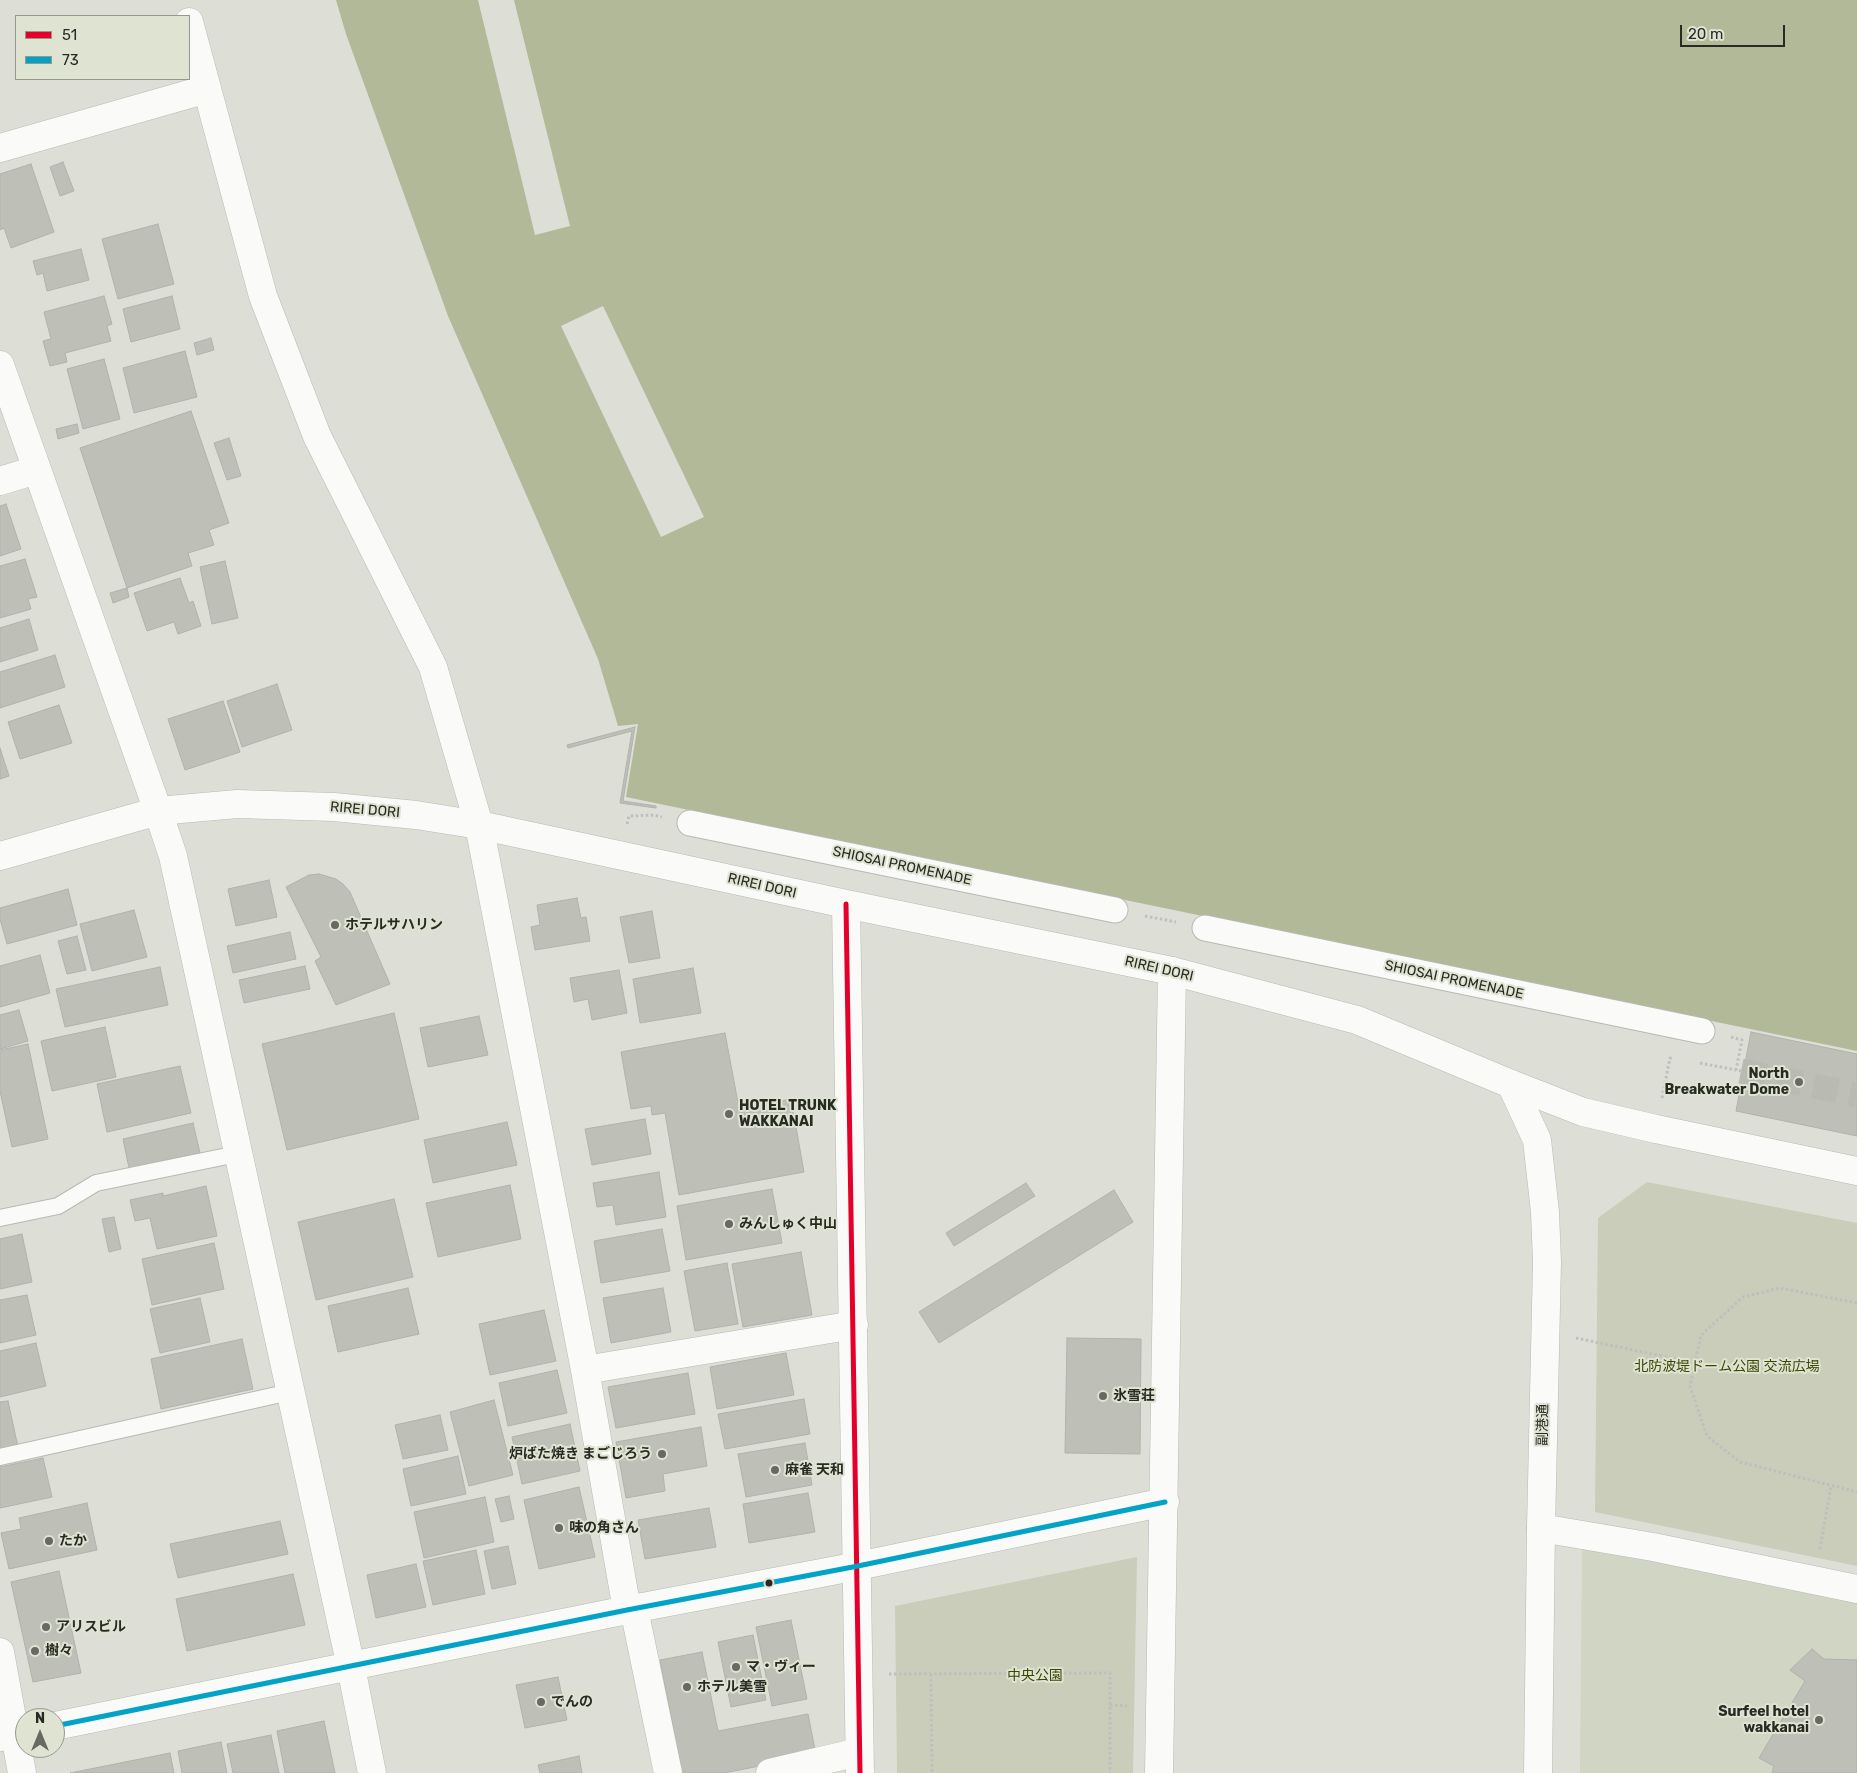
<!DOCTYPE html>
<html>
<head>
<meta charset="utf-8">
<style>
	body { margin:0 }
	#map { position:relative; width:1857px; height:1773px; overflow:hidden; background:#dddfd6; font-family:Rubik,sans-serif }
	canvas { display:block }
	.legend { position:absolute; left:15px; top:15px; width:175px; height:65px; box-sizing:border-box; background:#dee3d2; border:1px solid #95998c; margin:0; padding:6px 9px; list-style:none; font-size:15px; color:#282a24 }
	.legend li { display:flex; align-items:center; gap:10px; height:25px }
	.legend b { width:25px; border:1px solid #95998c }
	.north { position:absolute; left:15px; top:1708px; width:50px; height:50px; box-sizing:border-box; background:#dee3d2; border:1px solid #95998c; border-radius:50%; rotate:0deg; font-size:14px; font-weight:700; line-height:20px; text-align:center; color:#282a24 }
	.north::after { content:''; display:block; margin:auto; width:18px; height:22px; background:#676962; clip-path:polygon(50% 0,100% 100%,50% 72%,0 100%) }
	.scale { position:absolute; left:1680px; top:25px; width:105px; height:22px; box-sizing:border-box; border:2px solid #282a24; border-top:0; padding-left:6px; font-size:15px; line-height:18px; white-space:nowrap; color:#282a24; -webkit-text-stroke:4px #dee3d2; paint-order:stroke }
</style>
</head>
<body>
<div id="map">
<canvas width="1857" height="1773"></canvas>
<ul class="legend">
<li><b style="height:6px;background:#e4002b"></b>51</li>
<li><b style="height:6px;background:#02a3c6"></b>73</li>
</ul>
<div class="north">N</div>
<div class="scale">20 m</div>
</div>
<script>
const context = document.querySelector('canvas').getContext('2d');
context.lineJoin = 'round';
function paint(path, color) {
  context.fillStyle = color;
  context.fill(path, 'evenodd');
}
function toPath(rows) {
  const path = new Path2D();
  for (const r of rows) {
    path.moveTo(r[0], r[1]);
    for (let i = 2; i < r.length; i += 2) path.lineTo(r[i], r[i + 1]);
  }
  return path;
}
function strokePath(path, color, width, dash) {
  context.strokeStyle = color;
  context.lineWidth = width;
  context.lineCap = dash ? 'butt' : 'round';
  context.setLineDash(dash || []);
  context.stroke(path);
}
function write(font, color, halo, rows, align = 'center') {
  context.font = font + ' Rubik,"Noto Sans JP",sans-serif';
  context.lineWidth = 4;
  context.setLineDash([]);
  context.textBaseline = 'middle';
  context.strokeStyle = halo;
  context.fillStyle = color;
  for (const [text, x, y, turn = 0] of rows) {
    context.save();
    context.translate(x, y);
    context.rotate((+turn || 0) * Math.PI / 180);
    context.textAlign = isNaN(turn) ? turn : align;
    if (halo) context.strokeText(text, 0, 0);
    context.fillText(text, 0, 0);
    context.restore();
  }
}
paint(toPath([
	[1582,1543,1857,1600,1857,1773,1580,1773]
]), '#d1d5c4');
paint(toPath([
	[1647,1182,1857,1223,1857,1566,1595,1512,1598,1218],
	[1137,1557,1133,1773,897,1773,895,1606]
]), '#c9cdba');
paint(toPath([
	[336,0,1857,0,1857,1051,626,797,638,724,618,726,598,659,448,316,346,34]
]), '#b1b999');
paint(toPath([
	[478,0,514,0,570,226,535,235],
	[603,306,704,517,661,537,561,326]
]), '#dddfd6');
const building = toPath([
	[63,162,74,191,60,196,50,167,63,162],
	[31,164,54,232,11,248,4,228,0,230,0,174,31,164],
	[158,224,174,284,118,299,102,239,158,224],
	[81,249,89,280,47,291,43,273,37,275,33,261,81,249],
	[104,296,112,324,107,326,111,341,65,353,67,362,50,366,43,341,51,339,44,312,104,296],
	[172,296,180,329,131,342,123,309,172,296],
	[211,338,214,350,197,355,194,343,211,338],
	[185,351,197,397,134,413,123,368,185,351],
	[104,359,120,419,83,429,67,369,104,359],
	[191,411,229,523,209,530,214,545,188,553,192,566,127,588,80,448,191,411],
	[77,424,79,433,58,439,56,429,77,424],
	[229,438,241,476,227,480,214,443,229,438],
	[6,504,21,549,0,556,0,506,6,504],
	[25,559,37,597,28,599,31,609,0,618,0,566,25,559],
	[225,561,238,618,212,624,200,567,225,561],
	[180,578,189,603,193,601,201,626,178,634,174,622,147,631,134,593,180,578],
	[127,588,129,597,113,603,110,593,127,588],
	[29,619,38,650,0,662,0,628,29,619],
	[55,655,65,687,0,708,0,672,55,655],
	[277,684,292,730,242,747,227,701,277,684],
	[223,701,240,752,185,770,168,719,223,701],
	[59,705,72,743,20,759,8,722,59,705],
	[635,727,623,801,656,806,656,808,620,803,632,731,568,748,567,745,635,727],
	[0,748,9,776,0,779,0,748],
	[319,874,336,879,343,884,350,892,390,984,336,1005,315,961,321,957,286,887,309,875,319,874],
	[269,880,277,917,236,926,228,889,269,880],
	[68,889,77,925,7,944,0,919,0,908,68,889],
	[577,898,581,918,586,917,590,941,535,950,531,927,540,925,537,905,577,898],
	[134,910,147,957,92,971,80,924,134,910],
	[652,911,660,958,629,963,620,917,652,911],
	[290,932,296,959,233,973,227,946,290,932],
	[77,936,86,970,67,974,58,941,77,936],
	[40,955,50,993,0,1007,0,966,40,955],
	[305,966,310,989,244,1003,239,980,305,966],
	[160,967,168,1005,65,1027,56,989,160,967],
	[693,968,701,1013,640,1023,633,979,693,968],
	[619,970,627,1013,592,1020,588,999,574,1002,570,978,619,970],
	[19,1010,28,1041,0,1049,0,1015,19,1010],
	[394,1013,419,1119,287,1150,262,1044,394,1013],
	[479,1016,488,1055,428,1067,420,1028,479,1016],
	[105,1027,116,1077,52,1091,41,1041,105,1027],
	[1751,1032,1857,1054,1857,1136,1736,1111,1751,1032],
	[725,1033,739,1108,791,1099,804,1172,679,1195,665,1113,652,1115,651,1106,631,1109,621,1052,725,1033],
	[28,1044,48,1139,12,1147,0,1091,0,1050,28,1044],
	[180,1066,191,1113,107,1132,97,1084,180,1066],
	[645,1119,651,1154,592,1165,585,1129,645,1119],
	[507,1122,517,1165,433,1183,424,1140,507,1122],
	[193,1123,200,1153,129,1168,123,1139,193,1123],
	[659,1172,666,1217,616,1225,613,1205,597,1207,593,1183,659,1172],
	[1026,1183,1035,1196,954,1246,946,1233,1026,1183],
	[510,1185,521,1239,438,1257,426,1203,510,1185],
	[206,1186,217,1236,157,1249,150,1218,135,1221,130,1200,163,1193,163,1196,206,1186],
	[772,1189,782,1243,686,1260,677,1206,772,1189],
	[1114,1190,1133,1222,939,1343,919,1312,1114,1190],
	[394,1199,413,1277,316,1300,298,1222,394,1199],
	[114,1217,121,1249,109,1252,102,1219,114,1217],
	[662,1229,670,1271,601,1283,594,1241,662,1229],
	[22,1234,32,1282,0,1289,0,1239,22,1234],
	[214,1243,224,1289,152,1305,142,1259,214,1243],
	[801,1252,812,1315,743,1327,732,1264,801,1252],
	[727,1263,738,1324,695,1331,684,1271,727,1263],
	[408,1288,419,1334,338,1352,328,1306,408,1288],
	[663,1288,671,1332,611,1343,603,1298,663,1288],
	[27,1295,36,1335,0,1343,0,1300,27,1295],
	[200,1298,210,1342,160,1353,150,1309,200,1298],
	[544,1310,556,1361,490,1375,479,1324,544,1310],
	[1067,1338,1141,1339,1140,1454,1065,1453,1067,1338],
	[242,1339,253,1389,161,1409,151,1359,242,1339],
	[36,1343,46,1386,0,1397,0,1351,36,1343],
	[786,1353,794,1395,717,1409,710,1367,786,1353],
	[557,1370,567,1413,508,1426,499,1383,557,1370],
	[688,1373,695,1414,616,1428,608,1387,688,1373],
	[804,1399,810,1434,725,1449,718,1414,804,1399],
	[494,1400,513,1475,469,1486,450,1412,494,1400],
	[8,1401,18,1447,0,1451,0,1402,8,1401],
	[440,1415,448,1450,403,1459,395,1425,440,1415],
	[570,1424,580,1471,522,1484,512,1437,570,1424],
	[701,1427,707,1466,663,1474,665,1491,626,1498,616,1442,701,1427],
	[805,1443,812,1485,746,1497,738,1454,805,1443],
	[458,1456,466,1494,411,1506,403,1469,458,1456],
	[43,1458,52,1497,0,1508,0,1467,43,1458],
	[579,1487,595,1557,539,1569,524,1500,579,1487],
	[808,1493,815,1532,749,1543,743,1504,808,1493],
	[509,1496,514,1519,501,1522,495,1499,509,1496],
	[485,1497,494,1542,424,1558,414,1512,485,1497],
	[87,1503,97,1550,9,1569,1,1533,21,1529,19,1518,87,1503],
	[709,1508,716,1547,645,1559,638,1520,709,1508],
	[280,1521,288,1554,178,1578,170,1544,280,1521],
	[508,1546,516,1584,492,1589,484,1551,508,1546],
	[476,1550,485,1594,433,1605,423,1561,476,1550],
	[416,1564,426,1607,376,1618,367,1575,416,1564],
	[59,1571,81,1673,33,1682,11,1582,59,1571],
	[293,1574,305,1625,187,1651,176,1599,293,1574],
	[791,1620,807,1699,772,1706,756,1627,791,1620],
	[753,1635,766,1700,731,1707,718,1642,753,1635],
	[1812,1649,1824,1659,1857,1660,1857,1773,1772,1773,1774,1766,1759,1758,1805,1681,1790,1670,1812,1649],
	[702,1652,718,1731,808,1714,816,1755,724,1773,682,1773,660,1660,702,1652],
	[558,1677,567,1720,525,1728,516,1685,558,1677],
	[324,1721,335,1773,285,1773,277,1731,324,1721],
	[271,1735,279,1773,233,1773,227,1744,271,1735],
	[221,1742,227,1773,182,1773,178,1751,221,1742],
	[170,1753,174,1773,70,1773,170,1753],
	[579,1756,582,1773,540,1773,538,1765,579,1756]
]);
paint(building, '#bec0b8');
strokePath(building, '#b0b2ab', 1);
strokePath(toPath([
	[1741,1071,1857,1095]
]), '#b9bbb2', 25, [25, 12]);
const service = toPath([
	[0,1218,58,1206,96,1183,237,1154],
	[0,1457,290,1392]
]);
const pedestrian = toPath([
	[690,823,1115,910],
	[1205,928,1702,1031]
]);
const minor = toPath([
	[0,148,207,89],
	[0,481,36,470],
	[158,811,173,856,351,1667,372,1773],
	[479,825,585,1370,627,1610],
	[1511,1084,1583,1112,1656,1129,1857,1171],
	[585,1370,854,1325],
	[1541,1528,1653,1547,1857,1589],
	[634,1609,668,1773],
	[0,1652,22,1773],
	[770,1773,859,1752],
	[1159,1773,1172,971]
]);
const tertiary = toPath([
	[189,22,263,296,317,436,433,667,479,825,846,904,1172,971,1357,1020,1511,1084,1537,1140,1545,1212,1547,1262,1541,1528,1538,1773],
	[0,365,158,811],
	[846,904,860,1773],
	[55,1726,627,1610,858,1566,1165,1502],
	[0,1737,25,1732]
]);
const secondary = toPath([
	[0,856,158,811,237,804,334,807,416,815,479,825]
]);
strokePath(service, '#b8b9b2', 18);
strokePath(pedestrian, '#b8b9b2', 27);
strokePath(minor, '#b8b9b2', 29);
strokePath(tertiary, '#b8b9b2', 29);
strokePath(secondary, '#b8b9b2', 29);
strokePath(toPath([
	[627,824,629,816,654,815,662,817],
	[1145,916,1176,922],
	[1731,1037,1742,1040,1736,1070,1741,1071],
	[1700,1063,1736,1070],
	[1662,1098,1670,1058,1674,1059],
	[1857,1303,1780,1288,1743,1297,1701,1335,1690,1386,1707,1436,1740,1462,1857,1492],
	[1576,1338,1695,1363],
	[1820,1549,1831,1486],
	[889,1674,1110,1673,1110,1773],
	[931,1674,932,1773],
	[1110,1705,1127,1706]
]), '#bfbfbd', 3, [2.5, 2.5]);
strokePath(service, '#fafaf9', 16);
strokePath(pedestrian, '#fafaf9', 25);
strokePath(minor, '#fafaf9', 28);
strokePath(tertiary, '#fafaf9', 28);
strokePath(secondary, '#fafaf9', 28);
strokePath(toPath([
	[846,904,860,1773]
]), '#e4002b', 5);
strokePath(toPath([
	[55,1726,627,1610,858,1566,1165,1502]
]), '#02a3c6', 5);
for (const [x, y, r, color] of [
	[335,925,5,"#676962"],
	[1799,1082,5,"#676962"],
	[729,1114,5,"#676962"],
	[729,1224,5,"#676962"],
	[1103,1396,5,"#676962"],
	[662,1454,5,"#676962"],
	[775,1470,5,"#676962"],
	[559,1528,5,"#676962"],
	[49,1541,5,"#676962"],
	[769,1583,4.5,"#282a24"],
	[46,1627,5,"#676962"],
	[35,1651,5,"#676962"],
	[736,1667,5,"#676962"],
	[687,1687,5,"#676962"],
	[541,1702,5,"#676962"],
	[1819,1720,5,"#676962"]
]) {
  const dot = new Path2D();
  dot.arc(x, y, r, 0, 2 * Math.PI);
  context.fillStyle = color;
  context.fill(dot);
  strokePath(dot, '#dee3d2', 2);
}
write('14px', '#282a24', '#dee3d2', [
	["RIREI DORI",365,810,5],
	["SHIOSAI PROMENADE",902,866,12],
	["RIREI DORI",762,886,13],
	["RIREI DORI",1159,969,13],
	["SHIOSAI PROMENADE",1454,980,12],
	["副港通",1543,1425,-89]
]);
write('bold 14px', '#282a24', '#dee3d2', [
	["ホテルサハリン",345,925],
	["North",1789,1074,"right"],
	["Breakwater Dome",1789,1090,"right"],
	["HOTEL TRUNK",739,1106],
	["WAKKANAI",739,1122],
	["みんしゅく中山",739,1224],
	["氷雪荘",1113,1396],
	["炉ばた焼き まごじろう",652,1454,"right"],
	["麻雀 天和",785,1470],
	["味の角さん",569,1528],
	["たか",59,1541],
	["アリスビル",56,1627],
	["樹々",45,1651],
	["マ・ヴィー",746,1667],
	["ホテル美雪",697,1687],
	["でんの",551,1702],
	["Surfeel hotel",1809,1712,"right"],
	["wakkanai",1809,1728,"right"]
], 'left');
write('14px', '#3b4600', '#dee3d2', [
	["北防波堤ドーム公園 交流広場",1727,1367],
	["中央公園",1035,1676]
]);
</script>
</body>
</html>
